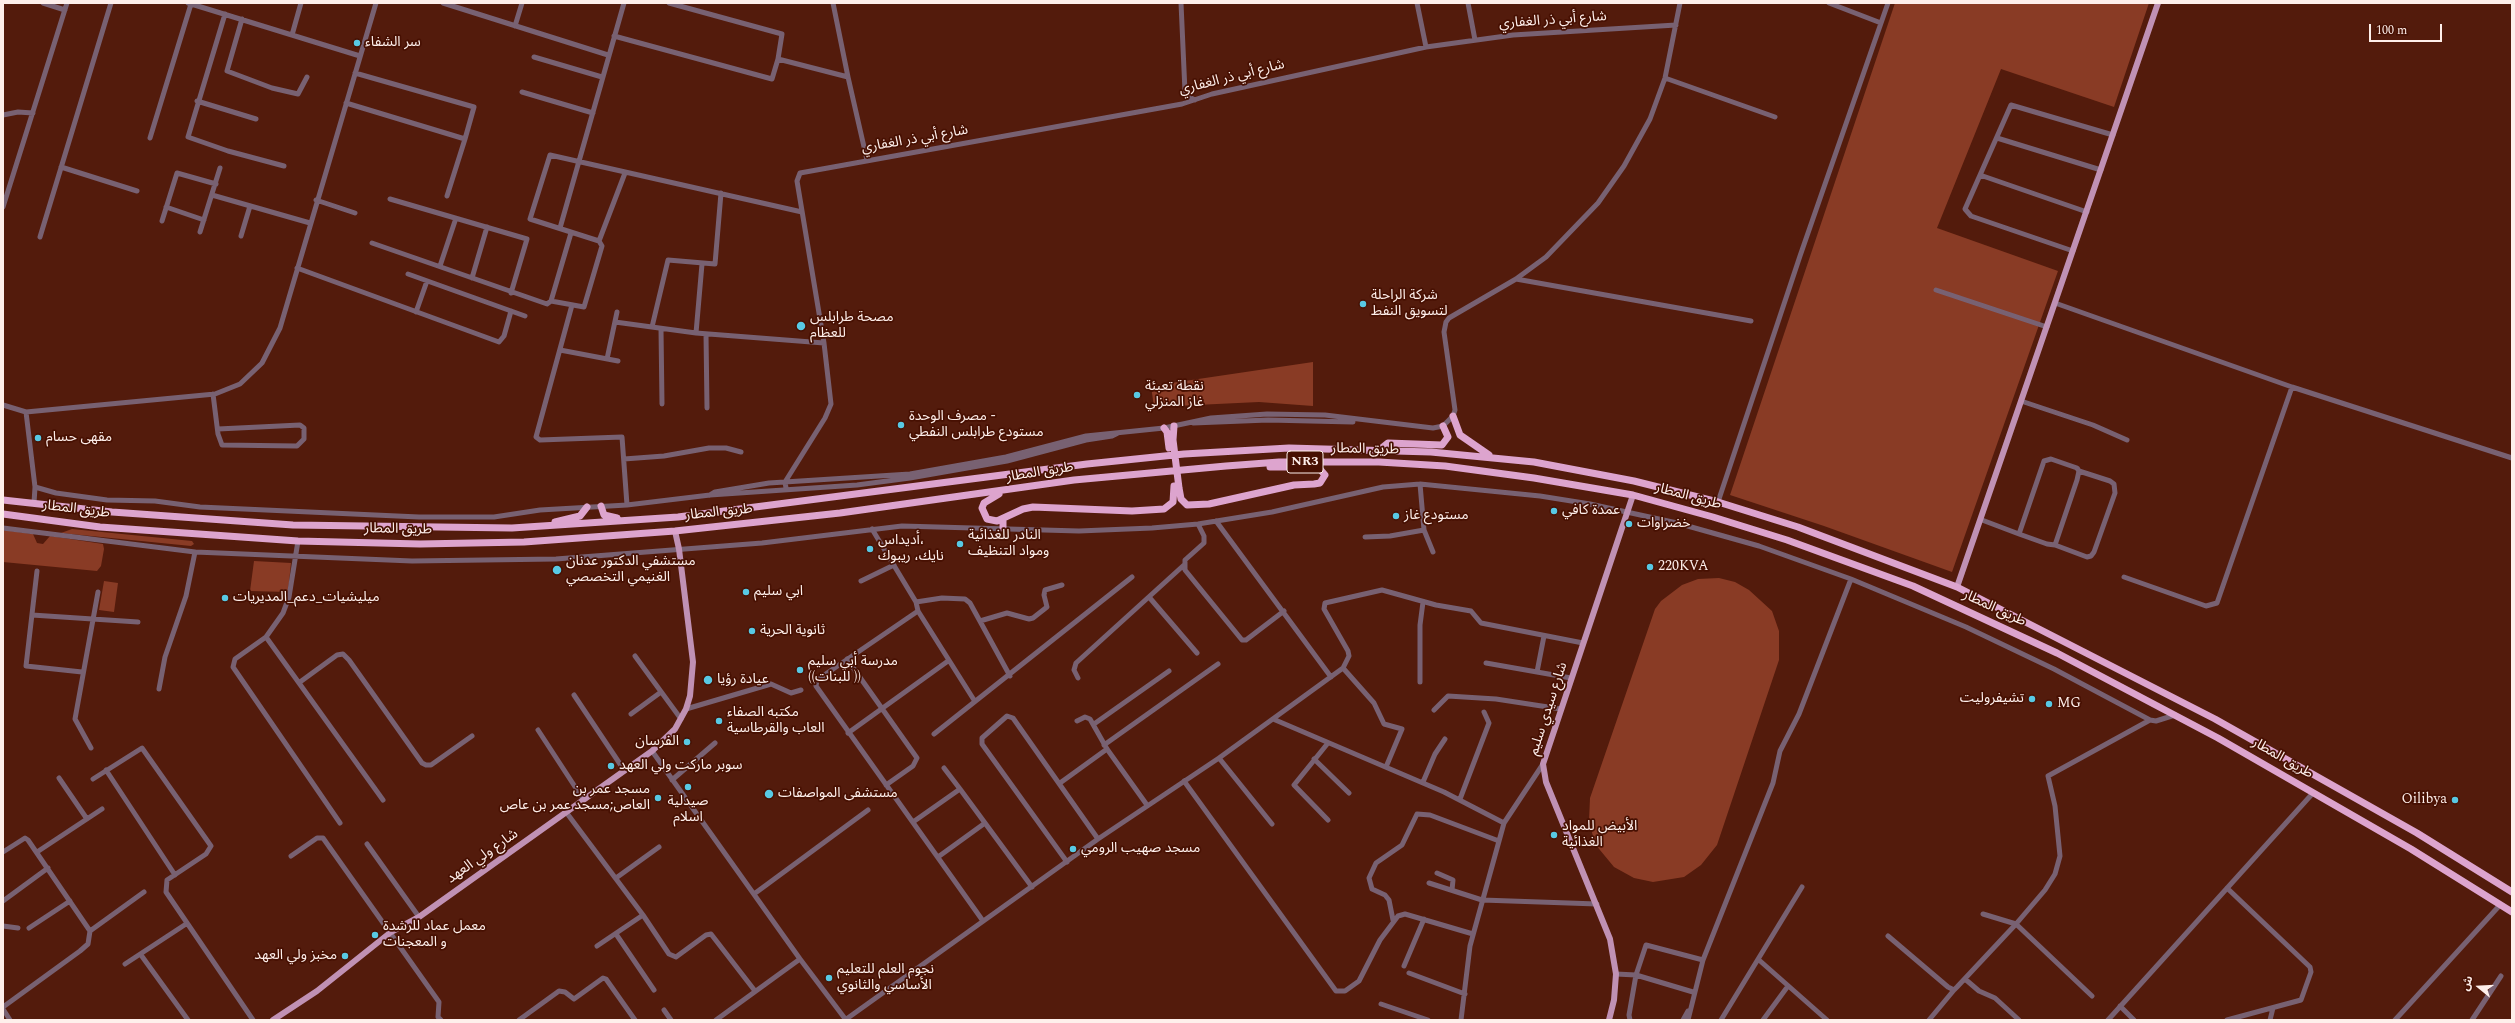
<!DOCTYPE html>
<html>
<head>
<meta charset="utf-8">
<style>
	body { margin:0 }
	#map { position:relative; width:2515px; height:1023px; overflow:hidden; background:#531b0c; font-family:Spectral,"Noto Sans Arabic",serif }
	canvas { display:block }
	.frame { position:absolute; inset:0; border:4px solid #feefeb; pointer-events:none }
	.north { position:absolute; left:2459px; top:967px; width:40px; height:40px; -webkit-text-stroke:3px #471002; paint-order:stroke; rotate:288deg; font-size:11px; font-weight:700; line-height:16px; text-align:center; color:#feefeb }
	.north::after { content:''; display:block; margin:auto; width:14px; height:18px; background:#feefeb; clip-path:polygon(50% 0,100% 100%,50% 72%,0 100%) }
	.scale { position:absolute; left:2369px; top:24px; width:73px; height:18px; box-sizing:border-box; border:2px solid #feefeb; border-top:0; padding-left:5px; font-size:12px; line-height:14px; white-space:nowrap; color:#feefeb; -webkit-text-stroke:3px #471002; paint-order:stroke }
</style>
</head>
<body>
<div id="map">
<canvas width="2515" height="1023"></canvas>
<div class="frame"></div>
<div class="north">ش</div>
<div class="scale">100 m</div>
</div>
<script>
const context = document.querySelector('canvas').getContext('2d');
context.lineJoin = 'round';
function paint(path, color) {
  context.fillStyle = color;
  context.fill(path, 'evenodd');
}
function toPath(rows) {
  const path = new Path2D();
  for (const r of rows) {
    path.moveTo(r[0], r[1]);
    for (let i = 2; i < r.length; i += 2) path.lineTo(r[i], r[i + 1]);
  }
  return path;
}
function strokePath(path, color, width, dash) {
  context.strokeStyle = color;
  context.lineWidth = width;
  context.lineCap = dash ? 'butt' : 'round';
  context.setLineDash(dash || []);
  context.stroke(path);
}
function write(font, color, halo, rows, align = 'center') {
  context.font = font + ' Spectral,"Noto Sans Arabic",serif';
  context.lineWidth = 3.5;
  context.setLineDash([]);
  context.textBaseline = 'middle';
  context.strokeStyle = halo;
  context.fillStyle = color;
  for (const [text, x, y, turn = 0] of rows) {
    context.save();
    context.translate(x, y);
    context.rotate((+turn || 0) * Math.PI / 180);
    context.textAlign = isNaN(turn) ? turn : align;
    if (halo) context.strokeText(text, 0, 0);
    context.fillText(text, 0, 0);
    context.restore();
  }
}
paint(toPath([
	[1895,3,2149,3,2114,107,2001,69,1937,228,2058,271,1952,572,1824,526,1730,495],
	[1313,362,1313,406,1259,402,1154,407,1151,386],
	[72,529,192,541,194,544,191,546,61,533],
	[3,530,33,534,37,543,43,544,50,536,103,544,104,549,101,566,97,571,3,562],
	[254,561,291,563,288,592,250,591],
	[1719,578,1735,582,1749,590,1772,611,1779,631,1779,660,1717,845,1701,865,1684,877,1653,882,1634,878,1614,867,1595,844,1589,821,1590,798,1655,609,1661,601,1682,585,1698,579],
	[104,581,118,583,114,612,99,610]
]), '#893b25');
strokePath(toPath([
	[43,3,65,10],
	[188,3,360,56],
	[443,3,608,55],
	[669,3,782,34,778,59,848,77,867,160],
	[833,3,848,77],
	[1181,3,1185,92,1187,96,1195,100],
	[1417,3,1426,47],
	[1468,3,1475,40],
	[1829,3,1881,23],
	[225,14,188,137,228,151,284,166],
	[242,19,227,71,272,88,298,94,307,77],
	[515,26,522,3],
	[292,35,301,3],
	[614,36,772,79,778,59],
	[534,57,602,77],
	[355,73,474,107,465,139],
	[1665,78,1775,117],
	[522,92,593,113],
	[197,101,256,119],
	[346,103,465,139,447,196],
	[3,115,18,112,33,113],
	[150,138,191,4],
	[1997,138,2101,170],
	[61,167,137,191],
	[1980,175,2087,212],
	[212,195,310,223],
	[390,199,527,239,511,293],
	[316,200,355,213],
	[3,207,67,3],
	[166,207,204,220],
	[162,221,177,173,216,184],
	[560,228,624,3],
	[200,232,220,168],
	[241,236,250,206],
	[40,237,111,3],
	[599,241,625,173],
	[372,243,547,304,551,301,571,233],
	[2073,251,1971,216,1965,209,2011,105,2113,135],
	[440,266,456,218],
	[297,268,499,342,504,336,511,311],
	[408,274,525,316],
	[472,278,487,227],
	[1516,279,1751,321],
	[1936,290,2047,327],
	[551,301,584,307,602,246,599,241,530,219,550,155,802,212],
	[2055,303,2292,387,2512,458],
	[572,305,536,437,540,440,622,437,627,505],
	[416,312,427,281],
	[615,322,696,333,824,343],
	[652,327,668,260,715,264,721,193],
	[661,329,662,404],
	[696,333,702,264],
	[706,334,707,408],
	[560,350,618,361],
	[607,359,617,312],
	[213,394,218,434,222,445,297,446,304,439,304,428,300,425,218,429],
	[2021,401,2093,425,2127,440],
	[3,405,26,412,215,394,240,384,262,363,280,328,376,3],
	[26,412,35,487,34,503],
	[1193,423,1268,420,1353,422],
	[624,459,664,456,709,448,726,448,741,452],
	[1420,484,1424,530,1433,552],
	[35,487,56,493,107,500,155,501,200,507,419,517,494,517,540,510,627,505,710,495,857,485,910,478,1007,461,1086,440,1112,436,1118,433],
	[786,488,785,482,825,418,831,404,824,343,797,181,800,173,1182,104,1212,94,1426,47,1513,35,1676,25],
	[710,495,715,492,769,483,910,474,1006,457,1086,436,1164,428,1211,418,1267,414,1325,415,1433,428,1443,426,1453,416,1455,410,1444,332,1446,322,1449,318,1516,279,1546,257,1598,203,1624,166,1650,119,1665,78,1680,3],
	[1718,502,1800,256,1888,3],
	[1982,520,2019,534,2047,544,2055,545,2077,480,2079,471,2077,468,2051,459,2044,461,2019,534],
	[1216,521,1331,677],
	[1198,524,1204,536,1204,543,1185,560,1185,570,1242,640,1246,640,1284,611],
	[3,528,195,552,412,561,556,559,762,543,902,526,1079,531,1152,528,1198,524,1272,512,1383,487,1420,484,1540,496,1590,504,1677,523,1759,546,1851,579,1966,627,2054,669,2150,720,2156,721,2175,715],
	[872,529,916,602,918,611,974,700],
	[1365,537,1390,536,1424,530],
	[298,541,289,597,283,613,266,637,235,659,233,667,340,823],
	[2055,545,2087,557,2091,556,2094,552,2115,493,2114,484,2110,481,2079,471],
	[37,571,26,666,82,672],
	[2124,577,2206,606,2217,603,2292,387],
	[861,581,894,565],
	[1149,597,1197,653],
	[916,602,942,598,965,599,970,603,1010,676],
	[918,611,817,680,816,686,983,921],
	[32,615,138,622],
	[980,621,1007,613,1029,619,1033,618,1047,607,1044,595,1045,590,1062,585],
	[266,637,383,800],
	[635,656,681,719],
	[847,659,917,758,913,766,886,785],
	[1486,663,1571,678],
	[1343,668,1374,703,1384,724,1402,729,1386,767],
	[1537,672,1544,636],
	[1078,678,1074,670,1076,663,1184,565],
	[300,682,337,655,343,654,349,660,422,763,426,765,431,765,472,736],
	[1420,682,1420,625,1423,602],
	[159,689,165,657,186,596,195,552],
	[574,695,624,770],
	[686,709,771,684,791,693,801,690],
	[1434,710,1448,696,1496,699,1561,709],
	[631,714,661,692],
	[1273,719,1444,792,1504,823],
	[1077,721,1085,717,1090,719,1107,749,1147,805],
	[1094,724,1169,671],
	[538,730,583,799],
	[848,733,948,661],
	[934,734,1132,577],
	[1104,745,1218,664],
	[91,748,75,719,98,592],
	[652,751,800,959,846,1020],
	[1219,758,1272,824],
	[1314,759,1349,793],
	[944,768,960,789],
	[106,770,175,875],
	[59,778,87,819],
	[93,779,142,748,211,846,206,854,167,880,166,892,253,1020],
	[672,780,715,743],
	[1184,781,1336,991,1345,991,1359,981,1380,940,1398,916,1405,914,1473,934],
	[1423,782,1435,754,1445,739],
	[1060,783,1107,749],
	[1460,799,1489,723,1484,712],
	[566,812,643,915,669,954,676,957,706,935,711,934,755,991],
	[1328,820,1294,785,1328,743],
	[913,822,960,789,985,823],
	[367,844,419,917],
	[3,852,25,838,28,840,90,931,88,944,80,951,3,1007],
	[37,852,102,809],
	[291,856,317,838,323,838,439,1002,438,1017,441,1020],
	[938,857,985,823,1032,887],
	[1067,862,982,744,982,738,1007,716,1013,718,1098,839],
	[1437,873,1453,880,1452,890],
	[616,878,659,847],
	[1429,883,1482,900,1597,904],
	[2227,888,2310,967,2311,972,2301,1000,2227,1020],
	[754,894,868,810],
	[3,901,48,868],
	[1983,914,2016,924,2092,996],
	[1393,920,1389,900,1385,895,1372,889,1369,878,1376,863,1402,845,1417,814,1430,815,1499,841],
	[3,926,18,928],
	[29,928,70,901],
	[90,931,144,892],
	[616,934,654,990],
	[1888,936,1948,987,1954,990,1957,987,2016,924,2045,890,2055,874,2060,856,2055,806,2048,776,2150,720],
	[597,946,643,915],
	[141,955,188,1020],
	[1759,960,1827,1020],
	[125,964,186,924],
	[1404,966,1424,919],
	[1409,973,1465,994],
	[1616,974,1636,975,1693,992],
	[1965,979,1979,991,1995,998,2019,1020],
	[1381,1004,1428,1020],
	[2120,1006,2134,1020],
	[3,1009,10,1020],
	[664,1010,671,1020],
	[519,1020,559,991,565,992,574,999,603,978,606,979,635,1020],
	[716,1020,800,959],
	[845,1020,1098,839,1219,758,1343,668,1349,656,1348,651,1324,609,1325,603,1382,590,1436,605,1471,611,1481,623,1583,643],
	[1461,1020,1470,946,1504,823,1543,764],
	[1630,1020,1629,1015,1636,975,1646,945,1703,960],
	[1683,1020,1688,1011],
	[1688,1020,1703,960,1773,783,1780,751,1799,714,1851,579],
	[1721,1020,1802,887],
	[1763,1020,1788,986],
	[1929,1020,1954,990],
	[2108,1020,2313,793],
	[2270,1020,2273,1008],
	[2395,1020,2500,905],
	[2472,1020,2501,976]
]), '#786172', 5);
strokePath(toPath([
	[1957,587,2158,3],
	[273,1020,317,991,391,932,419,917,652,751,675,729,686,709,690,696,693,662,679,549,675,531],
	[1609,1020,1614,1000,1616,974,1610,939,1546,782,1543,764,1633,495]
]), '#c091b4', 6);
strokePath(toPath([
	[1453,416,1460,435,1489,455],
	[1174,426,1173,440,1179,488,1181,499,1187,505,1209,504,1294,485,1314,484,1320,483,1325,475,1319,468,1314,467,1270,467],
	[1164,428,1167,432,1169,448],
	[1378,451,1388,443,1442,445,1448,437,1443,426],
	[999,494,984,503,982,508,987,519,997,521,1023,509,1033,507,1132,511,1164,509,1173,502,1174,486],
	[3,500,112,512,293,525,512,528,678,517,1087,464,1184,454,1289,448,1431,452,1534,462,1634,481,1718,502,1798,527,1957,587,2215,719,2417,833,2512,892],
	[601,506,604,515,617,518],
	[3,514,100,527,298,541,420,544,524,542,675,531,840,513,1074,480,1226,466,1279,462,1379,462,1445,466,1534,478,1633,495,1713,517,1787,540,1913,586,2057,653,2218,738,2411,849,2512,912],
	[555,522,580,516,587,507],
	[1003,528,1003,519]
]), '#dda4ce', 7);
for (const [x, y, r, color] of [
	[357,43,4,"#58c9e4"],
	[1363,304,4,"#58c9e4"],
	[801,326,5,"#58c9e4"],
	[1137,395,4,"#58c9e4"],
	[901,425,4,"#58c9e4"],
	[38,438,4,"#58c9e4"],
	[1554,511,4,"#58c9e4"],
	[1396,516,4,"#58c9e4"],
	[1629,524,4,"#58c9e4"],
	[960,544,4,"#58c9e4"],
	[870,549,4,"#58c9e4"],
	[1650,567,4,"#58c9e4"],
	[557,570,5,"#58c9e4"],
	[746,592,4,"#58c9e4"],
	[225,598,4,"#58c9e4"],
	[752,631,4,"#58c9e4"],
	[800,670,4,"#58c9e4"],
	[708,680,5,"#58c9e4"],
	[2032,699,4,"#58c9e4"],
	[2049,704,4,"#58c9e4"],
	[719,721,4,"#58c9e4"],
	[687,742,4,"#58c9e4"],
	[611,766,4,"#58c9e4"],
	[688,787,4,"#58c9e4"],
	[769,794,5,"#58c9e4"],
	[658,798,4,"#58c9e4"],
	[2455,800,4,"#58c9e4"],
	[1554,835,4,"#58c9e4"],
	[1073,849,4,"#58c9e4"],
	[375,935,4,"#58c9e4"],
	[345,956,4,"#58c9e4"],
	[829,978,4,"#58c9e4"]
]) {
  const dot = new Path2D();
  dot.arc(x, y, r, 0, 2 * Math.PI);
  context.fillStyle = color;
  context.fill(dot);
  strokePath(dot, '#471002', 1.5);
}
for (const [x, y, w] of [
	[1305,462,36]
]) {
  const box = new Path2D();
  box.roundRect(x - w / 2, y - 11, w, 22, 3);
  context.fillStyle = '#471002';
  context.fill(box);
  strokePath(box, '#feefeb', 1);
}
write('bold 13px', '#feefeb', null, [
	["NR3",1305,462]
]);
write('14px', '#feefeb', '#471002', [
	["شارع أبي ذر الغفاري",1553,21,-4],
	["شارع أبي ذر الغفاري",1232,78,-14],
	["شارع أبي ذر الغفاري",915,140,-10],
	["طريق المطار",1365,450,1],
	["طريق المطار",1040,473,-9],
	["طريق المطار",1688,497,15],
	["طريق المطار",76,510,7],
	["طريق المطار",719,513,-6],
	["طريق المطار",398,530,1],
	["طريق المطار",1994,609,25],
	["شارع سيدي سليم",1549,709,-72],
	["طريق المطار",2282,759,30],
	["شارع ولي العهد",483,857,-35]
]);
write('14px', '#feefeb', '#471002', [
	["سر الشفاء",365,43],
	["شركة الراحلة",1371,296],
	["لتسويق النفط",1371,312],
	["مصحة طرابلس",810,318],
	["للعظام",810,334],
	["نقطة تعبئة",1145,387],
	["غاز المنزلي",1145,403],
	["مصرف الوحدة -",909,417],
	["مستودع طرابلس النفطي",909,433],
	["مقهى حسام",46,438],
	["عمدة كافي",1562,511],
	["مستودع غاز",1404,516],
	["خضراوات",1637,524],
	["النادر للغذائية",968,536],
	["ومواد التنظيف",968,552],
	["أديداس،",878,541],
	["نايك، ريبوك",878,557],
	["مستشفي الدكتور عدنان",566,562],
	["الغنيمي التخصصي",566,578],
	["220KVA",1658,567],
	["ابي سليم",754,592],
	["ميليشيات_دعم_المديريات",233,598],
	["ثانوية الحرية",760,631],
	["مدرسة أبي سليم",808,662],
	["((للبنات ))",808,678],
	["عيادة رؤيا",717,680],
	["تشيفروليت",2024,699,"right"],
	["MG",2057,704],
	["مكتبه الصفاء",727,713],
	["العاب والقرطاسية",727,729],
	["الفرسان",679,742,"right"],
	["سوبر ماركت ولي العهد",619,766],
	["مسجد عمر بن",650,790,"right"],
	["العاص;مسجد عمر بن عاص",650,806,"right"],
	["مستشفى المواصفات",778,794],
	["Oilibya",2447,800,"right"],
	["صيدلية",688,802,"center"],
	["اسلام",688,818,"center"],
	["الأبيض للمواد",1562,827],
	["الغذائية",1562,843],
	["مسجد صهيب الرومي",1081,849],
	["معمل عماد للرشدة",383,927],
	["و المعجنات",383,943],
	["مخبز ولي العهد",337,956,"right"],
	["نجوم العلم للتعليم",837,970],
	["الأساسي والثانوي",837,986]
], 'left');
</script>
</body>
</html>
